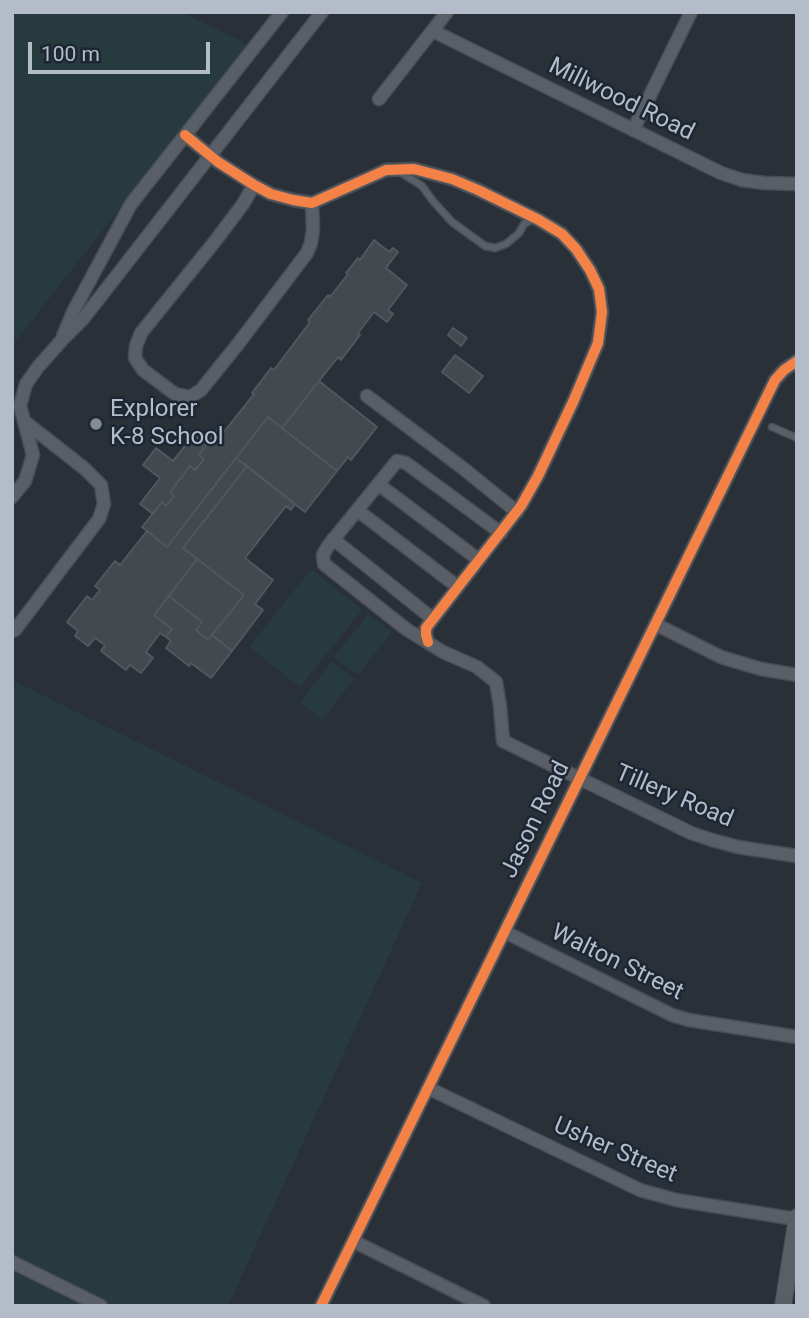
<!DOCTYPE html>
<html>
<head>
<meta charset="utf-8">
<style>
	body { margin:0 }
	#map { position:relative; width:809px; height:1318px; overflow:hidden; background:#2a3038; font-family:Roboto,sans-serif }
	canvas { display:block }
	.frame { position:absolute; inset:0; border:14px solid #b4bcc9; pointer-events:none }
	.scale { position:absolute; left:28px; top:42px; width:182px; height:32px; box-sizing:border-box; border:4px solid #b4bcc9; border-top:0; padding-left:9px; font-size:21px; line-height:24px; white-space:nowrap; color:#b4bcc9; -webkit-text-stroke:5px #1d2633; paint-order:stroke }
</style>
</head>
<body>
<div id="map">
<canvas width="809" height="1318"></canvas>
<div class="frame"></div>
<div class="scale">100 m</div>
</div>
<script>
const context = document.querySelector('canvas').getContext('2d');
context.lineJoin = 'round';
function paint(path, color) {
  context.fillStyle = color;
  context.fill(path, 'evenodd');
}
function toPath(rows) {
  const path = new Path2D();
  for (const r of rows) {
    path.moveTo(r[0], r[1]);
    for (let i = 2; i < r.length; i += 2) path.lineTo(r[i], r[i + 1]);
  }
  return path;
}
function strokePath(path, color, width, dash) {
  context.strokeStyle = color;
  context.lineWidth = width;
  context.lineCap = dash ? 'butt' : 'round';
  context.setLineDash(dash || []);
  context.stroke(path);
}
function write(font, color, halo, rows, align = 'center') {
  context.font = font + ' Roboto,sans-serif';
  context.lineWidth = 5;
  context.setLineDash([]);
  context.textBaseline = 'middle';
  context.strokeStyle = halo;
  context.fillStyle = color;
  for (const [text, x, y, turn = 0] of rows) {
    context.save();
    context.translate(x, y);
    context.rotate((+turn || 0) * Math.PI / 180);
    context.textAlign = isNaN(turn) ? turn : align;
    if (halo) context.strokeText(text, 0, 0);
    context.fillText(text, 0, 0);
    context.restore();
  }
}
paint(toPath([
	[12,12,181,12,248,44,12,346],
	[311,569,362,610,300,687,249,647],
	[368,614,392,632,358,675,334,657],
	[332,661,354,679,322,720,300,702],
	[12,680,422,883,228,1306,12,1306]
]), '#273a3e');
const building = toPath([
	[374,240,389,252,393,248,398,252,386,268,407,285,388,310,393,314,387,322,374,312,358,333,360,335,341,360,338,357,282,428,268,417,167,547,142,527,162,502,166,506,174,496,170,492,190,466,195,470,204,459,199,455,218,429,223,433,254,394,252,393,271,368,274,370,310,322,308,320,328,295,330,297,348,274,346,273,358,258,360,260,374,240],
	[453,328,467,338,461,346,448,335,453,328],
	[455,355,483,376,469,393,442,372,455,355],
	[319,381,377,427,351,460,348,457,337,471,282,428,319,381],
	[268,417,337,471,305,512,236,458,268,417],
	[194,435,206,445,199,455,204,459,195,470,190,466,170,492,174,496,166,506,162,502,153,514,140,504,160,478,143,465,156,448,173,461,194,435],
	[236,458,247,466,183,548,197,559,154,615,172,629,166,637,160,633,146,652,153,658,141,673,130,665,126,670,101,651,105,645,95,638,88,646,75,636,78,631,67,622,87,596,92,600,100,590,95,586,115,561,120,565,147,531,167,547,236,458],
	[247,466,295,504,291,510,286,506,245,558,273,580,255,604,263,610,232,651,212,635,244,595,183,548,247,466],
	[197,559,244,595,208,640,196,630,202,622,169,596,197,559],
	[169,596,202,622,196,630,208,640,212,635,232,651,211,678,191,663,189,666,166,648,171,641,166,637,172,629,154,615,169,596]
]);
paint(building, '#444950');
strokePath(building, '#52575f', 2);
const service = toPath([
	[400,172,422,186,433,201,452,222,485,246,495,248,506,244,519,233,524,224,530,221,534,220],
	[772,427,797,438]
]);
const minor = toPath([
	[433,31,721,173,742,180,764,183,797,184],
	[379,99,447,12],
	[633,130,691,12],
	[185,135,218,162,254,185,271,194,293,200,312,203,386,170,414,169,452,179,478,190,539,220,562,234,576,249,590,270,599,289,602,312,598,343,573,402,538,476,521,506,426,628,426,635,428,642],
	[254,185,243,204,216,240,141,333,136,346,135,358,143,370,175,394,190,397,201,390,238,344,307,253,311,243,313,229,312,203],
	[63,336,74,310,131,204,282,12],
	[367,396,464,469,517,512],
	[378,484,479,560],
	[12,497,25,481,33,455,20,406,26,384,38,367,62,340,83,319,322,12],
	[357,510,458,587],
	[501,533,406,463,397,461,328,546,323,555,324,564,406,629,443,652,477,667,496,682,500,706,503,741,691,833,712,840,738,847,797,856],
	[333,539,433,619],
	[655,624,721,657,761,669,797,675],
	[12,631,15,630,99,519,104,504,101,485,85,469,24,421],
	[505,932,672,1015,689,1020,797,1037],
	[428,1088,640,1190,676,1200,796,1219],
	[353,1241,484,1306],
	[12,1262,101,1306],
	[321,1306,775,380,784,370,797,361]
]);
const tertiary = toPath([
	[783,1306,797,1217]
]);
strokePath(service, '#484c53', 9);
strokePath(minor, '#484c53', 15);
strokePath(tertiary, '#484c53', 18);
strokePath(service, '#5a5e66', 6);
strokePath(minor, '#5a5e66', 12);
strokePath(tertiary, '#5a5e66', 16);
strokePath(toPath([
	[185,135,218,162,254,185,271,194,293,200,312,203,386,170,414,169,452,179,478,190,539,220,562,234,576,249,590,270,599,289,602,312,598,343,573,402,538,476,521,506,426,628,426,635,428,642],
	[321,1306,775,380,784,370,797,361]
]), '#f48246', 10);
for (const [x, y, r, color] of [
	[96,424,7,"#848b96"]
]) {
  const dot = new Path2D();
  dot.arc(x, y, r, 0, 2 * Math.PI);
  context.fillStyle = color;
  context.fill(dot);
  strokePath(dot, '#1d2633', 2.5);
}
write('24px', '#b4bcc9', '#1d2633', [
	["Millwood Road",621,100,26],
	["Tillery Road",674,797,23],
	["Jason Road",536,820,-64],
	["Walton Street",617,963,26],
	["Usher Street",615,1151,23]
]);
write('24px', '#b4bcc9', '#1d2633', [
	["Explorer",110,410],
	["K-8 School",110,438]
], 'left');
</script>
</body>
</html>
